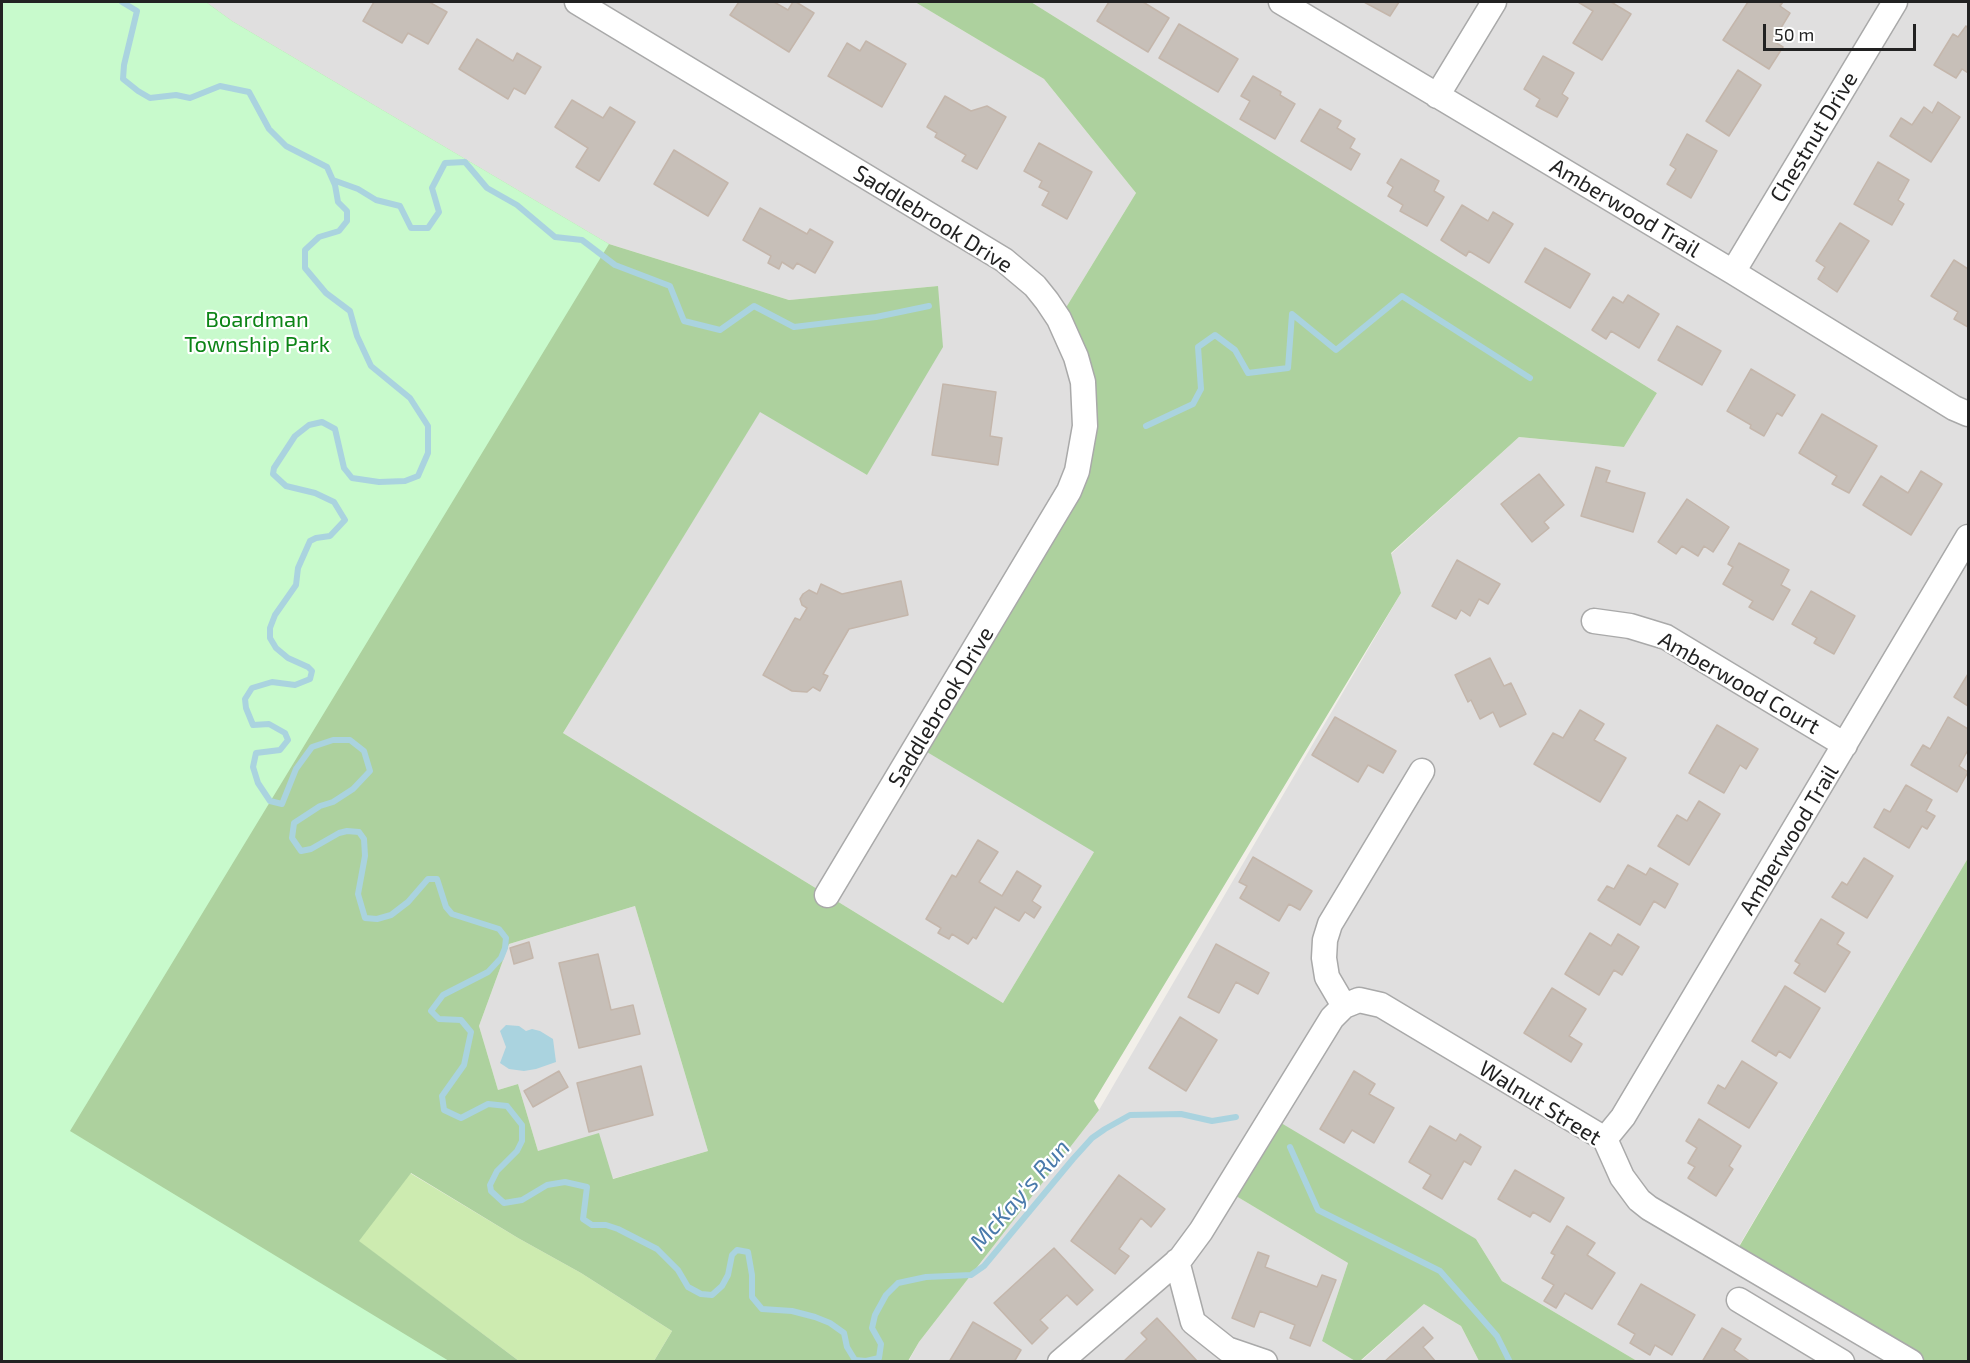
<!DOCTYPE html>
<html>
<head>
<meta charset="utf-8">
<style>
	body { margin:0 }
	#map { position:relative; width:1970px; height:1363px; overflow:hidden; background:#f2efe9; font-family:"Exo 2",sans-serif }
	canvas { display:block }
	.frame { position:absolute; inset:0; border:3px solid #222; pointer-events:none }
	.scale { position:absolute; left:1763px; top:24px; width:153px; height:27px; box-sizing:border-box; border:3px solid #222; border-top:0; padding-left:8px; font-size:18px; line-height:21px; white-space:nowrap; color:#222; -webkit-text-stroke:4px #fff; paint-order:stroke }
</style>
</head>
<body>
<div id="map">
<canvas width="1970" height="1363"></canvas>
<div class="frame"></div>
<div class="scale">50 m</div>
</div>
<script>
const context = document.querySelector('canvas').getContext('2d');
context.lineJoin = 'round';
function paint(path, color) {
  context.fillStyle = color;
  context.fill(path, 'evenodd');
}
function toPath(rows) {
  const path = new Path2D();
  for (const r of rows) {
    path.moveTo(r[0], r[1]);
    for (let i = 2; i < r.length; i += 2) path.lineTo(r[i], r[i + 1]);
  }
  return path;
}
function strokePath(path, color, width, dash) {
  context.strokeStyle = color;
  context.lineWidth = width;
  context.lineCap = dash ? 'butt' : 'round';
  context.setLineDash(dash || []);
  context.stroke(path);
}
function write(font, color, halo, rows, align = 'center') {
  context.font = font + ' "Exo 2",sans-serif';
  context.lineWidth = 4.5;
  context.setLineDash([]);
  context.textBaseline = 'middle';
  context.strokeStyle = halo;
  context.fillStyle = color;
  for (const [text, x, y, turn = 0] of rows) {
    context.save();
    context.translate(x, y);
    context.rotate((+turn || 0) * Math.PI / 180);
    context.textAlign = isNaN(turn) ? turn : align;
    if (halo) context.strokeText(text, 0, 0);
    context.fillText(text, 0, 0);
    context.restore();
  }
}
paint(toPath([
	[206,2,915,2,1044,79,1136,193,1059,319,1069,339,1094,852,1003,1003,563,733,760,411,867,475,938,286,789,300,609,244,232,21],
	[1031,2,1968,2,1968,858,1733,1256,1911,1361,1637,1361,1502,1281,1476,1239,1226,1190,1348,1263,1322,1341,1355,1361,908,1362,919,1342,1099,1110,1401,593,1391,554,1519,437,1624,447,1657,393],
	[635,906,708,1151,612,1179,538,1151,518,1084,498,1090,479,1026,509,944],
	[1424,1304,1461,1326,1479,1361,1360,1362]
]), '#e0dfdf');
paint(toPath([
	[410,1173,518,1238,581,1273,672,1331,654,1361,519,1361,358,1241]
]), '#cdebb0');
paint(toPath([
	[2,2,206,2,232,21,609,244,789,300,938,286,943,347,867,475,760,412,563,733,1003,1003,1094,852,917,746,1059,510,1085,426,1059,319,1136,193,1044,79,915,2,1031,2,1657,393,1624,447,1519,437,1391,553,1401,593,1094,1101,1099,1110,919,1342,908,1361,654,1361,672,1331,581,1273,518,1238,411,1173,359,1241,519,1361,2,1362],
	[635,906,708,1151,613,1179,599,1133,538,1151,518,1084,498,1090,479,1026,509,944],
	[1968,858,1968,1361,1911,1361,1733,1257],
	[1271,1117,1476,1239,1502,1281,1637,1361,1479,1361,1461,1326,1424,1304,1360,1361,1355,1361,1322,1341,1348,1263,1226,1190]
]), '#add19e');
paint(toPath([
	[2,2,206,2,232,21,609,244,70,1131,449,1361,2,1361]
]), '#c8facc');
paint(toPath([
	[506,1025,519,1026,526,1031,532,1029,540,1031,553,1039,556,1062,536,1069,524,1071,509,1069,500,1063,506,1047,500,1031]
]), '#aad3df');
strokePath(toPath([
	[122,2,137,11,124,65,123,79,138,91,150,98,176,95,190,98,220,86,249,92,269,129,286,146,327,167,335,185,338,202,347,211,347,221,339,231,319,237,305,250,305,268,326,293,350,311,357,336,371,366,410,398,428,426,428,453,418,476,405,481,379,482,352,478,344,468,335,429,322,422,309,425,295,436,274,468,273,474,286,486,315,493,334,502,345,520,330,536,316,538,310,541,298,568,296,585,275,615,270,628,270,638,276,648,288,658,308,667,312,671,310,679,295,685,272,682,252,688,245,699,246,708,253,725,269,724,285,733,288,740,280,750,256,753,253,767,258,783,270,801,282,804,296,769,312,747,333,740,350,740,364,751,370,771,353,789,333,802,320,806,294,823,292,838,301,851,311,849,339,833,347,831,359,832,364,839,365,856,358,894,365,918,377,919,391,915,408,902,428,879,437,879,446,907,452,914,499,929,506,938,505,948,501,958,488,972,443,995,431,1011,439,1019,461,1020,471,1032,464,1065,442,1096,444,1110,461,1118,488,1104,507,1106,522,1125,522,1141,517,1151,497,1171,490,1185,491,1191,504,1203,522,1200,547,1185,565,1182,587,1187,583,1219,592,1225,606,1225,618,1229,657,1249,678,1270,688,1287,701,1294,712,1295,722,1286,728,1275,732,1255,737,1250,748,1252,752,1275,752,1297,762,1309,792,1311,815,1317,830,1323,844,1333,847,1347,855,1360,866,1361,879,1358,881,1344,872,1328,875,1315,886,1295,898,1283,926,1277,971,1275,984,1266,1073,1159,1092,1138,1105,1129,1130,1115,1181,1114,1212,1121,1236,1117],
	[333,180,358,189,376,200,400,206,411,228,428,228,439,212,432,188,445,163,465,162,487,188,517,205,555,237,582,240,615,265,670,286,684,321,720,330,754,306,794,327,876,317,929,306],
	[1146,426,1193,404,1201,389,1198,347,1215,335,1235,350,1248,373,1288,368,1292,314,1336,350,1402,296,1530,378],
	[1290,1147,1318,1210,1440,1271,1497,1336,1510,1362]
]), '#aad3df', 6);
const building = toPath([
	[374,2,429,2,447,12,428,44,408,33,402,43,363,21,374,2],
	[739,2,774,2,788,10,793,2,796,2,814,13,789,52,730,15,739,2],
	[1109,2,1143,2,1169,18,1148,52,1097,21,1109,2],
	[1364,2,1399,2,1390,16,1364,2],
	[1578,2,1611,2,1631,14,1602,60,1573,43,1593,11,1578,2],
	[1748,2,1783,2,1780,6,1790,13,1773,41,1783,47,1769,69,1723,40,1748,2],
	[1179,24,1238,59,1218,92,1159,58,1179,24],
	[1966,26,1968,28,1968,73,1962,69,1956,78,1934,65,1953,34,1958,37,1966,26],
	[477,39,513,61,517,53,541,67,525,94,514,88,508,99,459,69,477,39],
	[866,41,906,64,882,107,828,76,847,43,860,51,866,41],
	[1543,56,1574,73,1562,94,1568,98,1557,117,1536,106,1540,99,1524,89,1543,56],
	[1738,70,1761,85,1729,136,1706,121,1738,70],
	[1253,76,1281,92,1280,95,1295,104,1275,139,1240,119,1250,101,1241,96,1253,76],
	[945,96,971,111,987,106,1006,117,977,169,962,161,966,155,935,137,937,133,927,127,945,96],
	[572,100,603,118,610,107,635,122,599,181,576,167,588,148,555,127,572,100],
	[1938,102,1960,117,1931,162,1890,136,1901,118,1912,125,1924,107,1932,113,1938,102],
	[1320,109,1341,121,1337,128,1355,139,1350,148,1360,154,1351,170,1301,141,1320,109],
	[1687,134,1717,151,1691,198,1667,184,1676,169,1670,165,1687,134],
	[1039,143,1092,172,1067,219,1042,205,1049,192,1039,187,1042,181,1024,171,1039,143],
	[674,150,728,183,708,216,654,184,674,150],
	[1401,159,1439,181,1434,191,1444,197,1427,226,1400,211,1403,205,1388,196,1393,187,1387,183,1401,159],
	[1878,162,1909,180,1898,200,1904,204,1892,225,1854,204,1878,162],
	[1462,205,1488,221,1493,212,1513,224,1489,263,1469,251,1466,256,1441,240,1462,205],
	[760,208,807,234,810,229,833,242,815,273,797,263,793,269,782,262,779,269,768,263,771,256,743,240,760,208],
	[1840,223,1869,241,1837,292,1818,279,1825,267,1816,261,1840,223],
	[1545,248,1590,274,1570,308,1525,282,1545,248],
	[1954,260,1968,269,1968,327,1954,319,1958,312,1931,296,1954,260],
	[1628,295,1659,314,1639,348,1611,331,1606,339,1592,330,1613,297,1623,303,1628,295],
	[1677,326,1721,351,1702,385,1658,360,1677,326],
	[1751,369,1795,395,1782,416,1777,413,1764,436,1750,428,1751,425,1727,411,1751,369],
	[943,384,996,392,990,436,1002,438,998,465,932,455,943,384],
	[1822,414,1877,446,1849,493,1832,484,1837,476,1799,453,1822,414],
	[1596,467,1610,471,1606,482,1645,493,1633,532,1581,516,1596,467],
	[1921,471,1942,484,1911,535,1863,505,1881,476,1908,493,1921,471],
	[1539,474,1564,505,1544,522,1549,528,1532,542,1501,504,1539,474],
	[1687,499,1729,527,1713,552,1704,546,1698,556,1682,546,1676,554,1658,542,1687,499],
	[1739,543,1789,570,1781,585,1790,590,1773,620,1749,607,1753,601,1723,584,1733,567,1728,564,1739,543],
	[1457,560,1500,584,1488,604,1479,599,1470,616,1461,610,1456,619,1432,606,1457,560],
	[901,581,908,615,849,629,823,674,828,676,820,691,813,687,807,692,792,691,763,675,795,618,800,620,807,608,802,605,800,599,803,594,809,590,817,594,821,584,842,594,901,581],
	[1811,591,1855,616,1834,654,1814,643,1817,638,1792,624,1811,591],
	[1490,658,1504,686,1511,683,1526,714,1500,727,1493,712,1480,719,1471,700,1468,702,1455,675,1490,658],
	[1968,674,1968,706,1954,697,1968,674],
	[1580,710,1604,724,1594,740,1626,758,1600,802,1534,764,1553,733,1563,738,1580,710],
	[1335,717,1396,751,1383,773,1368,765,1358,782,1312,755,1335,717],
	[1948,717,1968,729,1968,750,1959,766,1968,772,1957,792,1911,765,1923,745,1930,749,1948,717],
	[1717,725,1758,749,1746,769,1740,765,1724,793,1689,773,1717,725],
	[1906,785,1932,800,1926,811,1935,816,1927,829,1922,826,1909,848,1874,827,1884,809,1890,812,1906,785],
	[1699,801,1720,814,1689,865,1658,846,1677,815,1687,821,1699,801],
	[978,840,998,852,979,882,1002,896,1017,871,1041,886,1032,901,1041,907,1034,918,1025,912,1019,921,995,907,976,939,973,937,968,944,952,934,949,939,938,933,941,928,926,919,952,875,956,877,978,840],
	[1253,857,1312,891,1300,910,1289,904,1279,921,1240,898,1247,886,1239,882,1253,857],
	[1864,858,1893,876,1867,918,1832,897,1842,882,1847,885,1864,858],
	[1628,865,1646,875,1650,868,1678,884,1665,908,1654,901,1640,925,1598,900,1607,886,1614,889,1628,865],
	[1821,919,1844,933,1837,944,1850,952,1825,992,1794,973,1800,964,1795,961,1821,919],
	[1590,933,1611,946,1618,934,1639,947,1622,975,1614,970,1599,995,1565,974,1590,933],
	[529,942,533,958,514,964,510,948,529,942],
	[1216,944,1269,973,1258,994,1236,982,1219,1013,1188,997,1216,944],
	[598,954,611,1010,633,1005,640,1034,579,1048,559,963,598,954],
	[1785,986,1820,1008,1790,1058,1779,1051,1776,1056,1752,1041,1785,986],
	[1552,988,1586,1009,1569,1036,1582,1044,1571,1062,1524,1033,1552,988],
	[1180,1017,1217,1040,1186,1091,1149,1068,1180,1017],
	[1742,1061,1777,1083,1749,1128,1708,1103,1718,1085,1725,1089,1742,1061],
	[641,1066,653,1115,589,1132,577,1083,641,1066],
	[559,1071,568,1087,533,1107,524,1091,559,1071],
	[1354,1071,1375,1084,1369,1094,1394,1108,1374,1143,1352,1130,1344,1143,1320,1129,1354,1071],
	[1699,1119,1741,1146,1729,1166,1733,1169,1716,1196,1688,1178,1695,1167,1688,1163,1697,1148,1686,1141,1699,1119],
	[1430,1126,1456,1141,1460,1134,1481,1147,1471,1165,1464,1161,1442,1199,1423,1188,1431,1175,1409,1162,1430,1126],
	[1515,1170,1564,1198,1550,1222,1533,1212,1530,1217,1498,1199,1515,1170],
	[1119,1175,1165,1209,1151,1227,1141,1218,1119,1249,1129,1256,1115,1274,1071,1241,1119,1175],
	[1567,1226,1595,1243,1587,1255,1615,1273,1592,1309,1565,1293,1556,1308,1544,1301,1554,1285,1542,1278,1555,1255,1551,1253,1567,1226],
	[1054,1248,1093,1290,1077,1305,1067,1295,1040,1320,1048,1328,1032,1344,994,1303,1054,1248],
	[1258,1252,1269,1256,1265,1267,1317,1287,1322,1275,1336,1280,1310,1346,1290,1338,1295,1325,1260,1311,1254,1327,1232,1318,1258,1252],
	[1641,1284,1695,1315,1672,1355,1655,1345,1650,1355,1630,1343,1635,1334,1618,1324,1641,1284],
	[1157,1318,1198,1362,1123,1362,1147,1339,1141,1333,1157,1318],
	[973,1322,1021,1350,1014,1362,949,1362,973,1322],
	[1423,1327,1433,1338,1423,1347,1436,1362,1384,1362,1423,1327],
	[1722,1328,1741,1339,1734,1350,1751,1362,1702,1362,1722,1328]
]);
paint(building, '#c7bfb8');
strokePath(building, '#c4b6ab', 1.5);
const minor = toPath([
	[577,2,1004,260,1035,286,1047,301,1059,319,1076,357,1083,382,1085,426,1077,471,1069,491,827,895],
	[1281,2,1733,272,1954,408,1968,414],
	[1437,96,1494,2],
	[1733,272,1895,2],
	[1594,621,1630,626,1666,637,1845,745],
	[1344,1006,1327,977,1324,958,1325,940,1330,924,1422,771],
	[1605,1139,1623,1117,1968,537],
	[1177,1261,1193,1322,1227,1349,1265,1362],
	[1739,1300,1842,1362],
	[1060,1362,1181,1258,1201,1231,1332,1018,1344,1006,1359,1000,1381,1005,1605,1139,1622,1177,1639,1200,1649,1208,1911,1362]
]);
strokePath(minor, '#a9a9a9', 27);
strokePath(minor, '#fff', 24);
write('22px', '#222', '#fff', [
	["Chestnut Drive",1814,137,-59],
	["Amberwood Trail",1625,208,31],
	["Saddlebrook Drive",933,219,32],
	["Amberwood Court",1739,683,30],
	["Saddlebrook Drive",941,707,-59],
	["Amberwood Trail",1789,840,-59],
	["Walnut Street",1540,1103,32]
]);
write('22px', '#0c8416', '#fff', [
	["Boardman",257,320],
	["Township Park",257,345]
]);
write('italic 24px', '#4a7aab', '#fff', [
	["McKay's Run",1020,1195,-49]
]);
</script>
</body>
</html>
